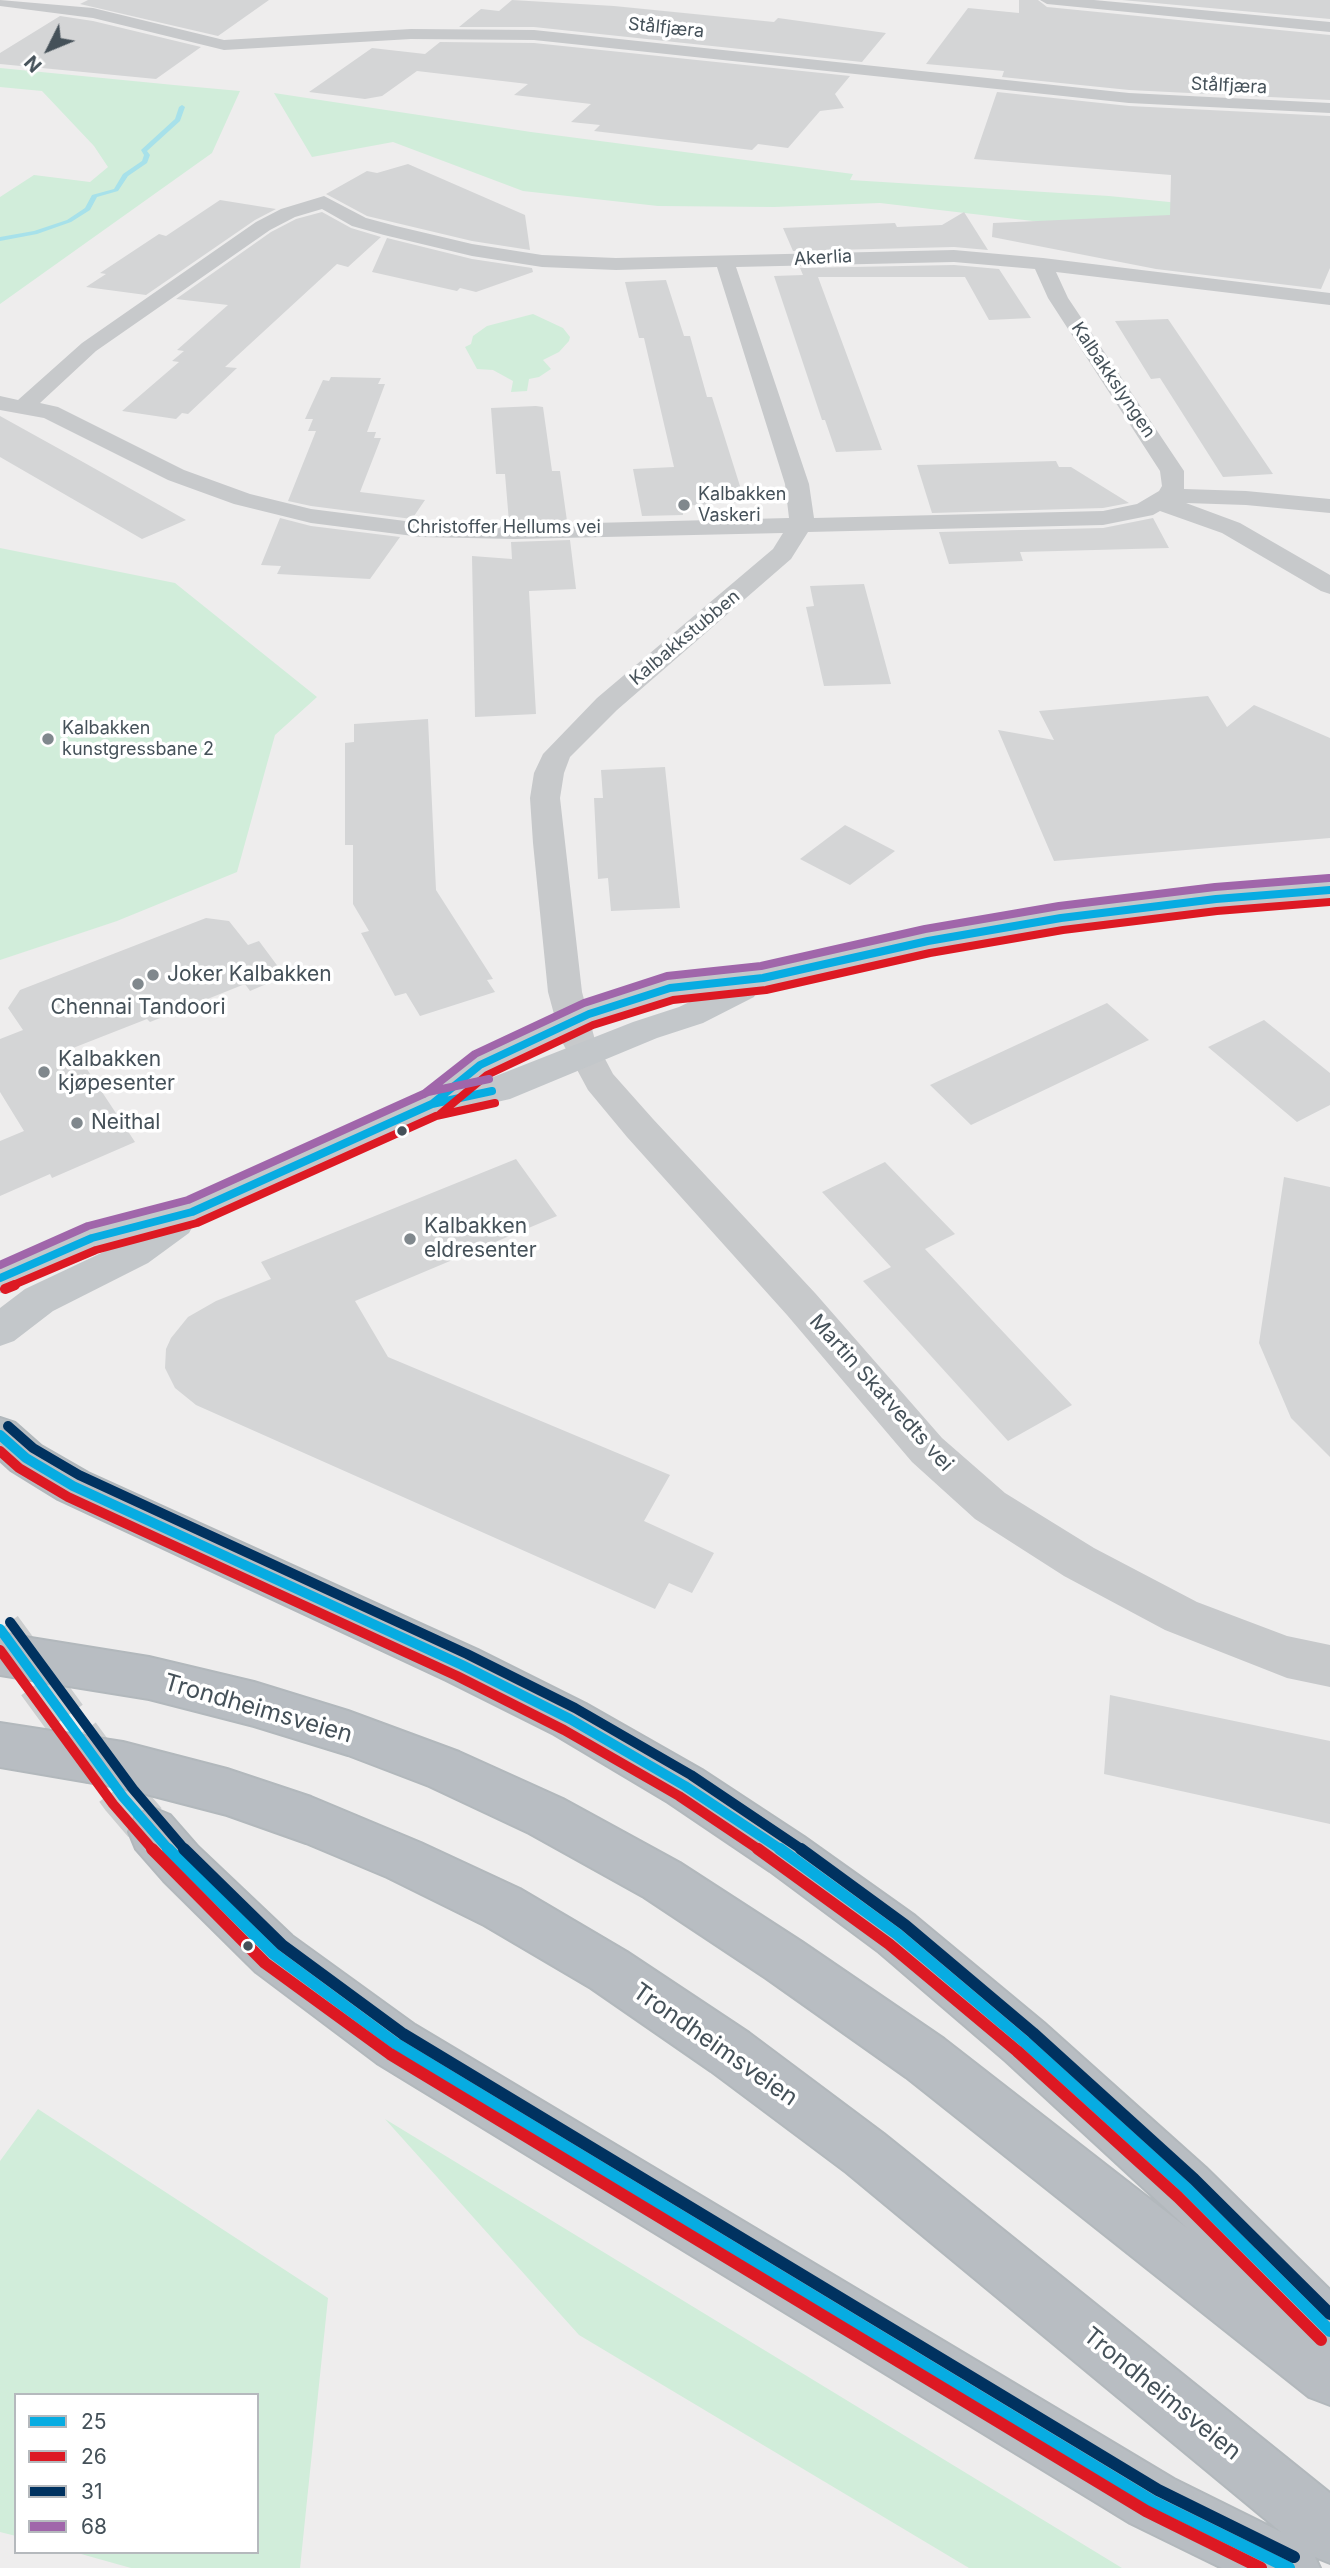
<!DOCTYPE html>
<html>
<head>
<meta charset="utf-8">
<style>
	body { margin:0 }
	#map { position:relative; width:1330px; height:2568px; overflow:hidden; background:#eeeded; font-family:Inter,sans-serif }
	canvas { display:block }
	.legend { position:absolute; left:14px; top:2393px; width:245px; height:161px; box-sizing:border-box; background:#fff; border:2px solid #b5b9bd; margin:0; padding:9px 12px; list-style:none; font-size:21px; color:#455159 }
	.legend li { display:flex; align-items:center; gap:14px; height:35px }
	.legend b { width:35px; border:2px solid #b5b9bd }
	.north { position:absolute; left:14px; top:14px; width:70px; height:70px; -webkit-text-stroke:5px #fff; paint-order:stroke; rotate:227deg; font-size:19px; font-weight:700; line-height:28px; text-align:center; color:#455159 }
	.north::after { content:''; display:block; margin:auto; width:24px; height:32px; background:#455159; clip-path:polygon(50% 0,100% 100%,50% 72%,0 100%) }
</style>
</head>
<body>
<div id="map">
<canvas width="1330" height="2568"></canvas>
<ul class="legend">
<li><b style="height:9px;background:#07ace2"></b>25</li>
<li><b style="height:9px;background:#dd1923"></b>26</li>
<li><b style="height:9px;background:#003260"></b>31</li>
<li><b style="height:9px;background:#a066aa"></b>68</li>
</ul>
<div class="north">N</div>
</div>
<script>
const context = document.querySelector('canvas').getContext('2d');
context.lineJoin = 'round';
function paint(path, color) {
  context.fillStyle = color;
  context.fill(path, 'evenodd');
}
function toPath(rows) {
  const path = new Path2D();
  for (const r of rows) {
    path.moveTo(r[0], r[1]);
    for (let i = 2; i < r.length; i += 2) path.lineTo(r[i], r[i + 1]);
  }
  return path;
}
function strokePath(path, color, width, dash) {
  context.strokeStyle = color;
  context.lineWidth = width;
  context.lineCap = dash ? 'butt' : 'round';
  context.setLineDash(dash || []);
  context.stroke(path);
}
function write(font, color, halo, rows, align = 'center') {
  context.font = font + ' Inter,sans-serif';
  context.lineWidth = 7;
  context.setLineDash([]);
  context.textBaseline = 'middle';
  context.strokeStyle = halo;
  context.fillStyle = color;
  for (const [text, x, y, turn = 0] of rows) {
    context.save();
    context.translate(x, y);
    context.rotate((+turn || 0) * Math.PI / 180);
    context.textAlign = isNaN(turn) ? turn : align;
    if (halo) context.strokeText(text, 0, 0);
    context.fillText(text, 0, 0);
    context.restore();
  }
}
paint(toPath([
	[0,68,174,85,240,91,212,153,0,304,0,197,34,175,90,182,108,167,94,146,42,91,0,87],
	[274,93,531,132,853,174,850,180,1109,196,1330,218,1330,256,880,203,774,207,658,206,523,191,393,142,312,157],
	[533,314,563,328,570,337,569,341,559,352,543,360,551,369,539,377,529,379,527,391,511,392,513,381,493,370,477,369,465,347,471,344,473,336,487,326],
	[0,548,175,583,317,697,275,735,237,872,117,921,0,960],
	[38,2109,328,2298,300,2568,131,2568,74,2552,257,2552,257,2395,16,2395,16,2536,0,2532,0,2161],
	[385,2119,1122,2568,969,2568,579,2335]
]), '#d1edda');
paint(toPath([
	[182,105,185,107,180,121,147,151,150,155,147,163,128,176,118,191,97,197,90,210,71,222,37,234,0,241,0,237,34,231,67,220,85,208,92,195,114,189,123,174,142,161,144,155,141,150,175,119,179,107,182,105]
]), '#a7e1ea');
paint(toPath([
	[88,0,269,0,218,36,80,4],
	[512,0,614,6,774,22,778,18,886,33,862,62,534,27,459,27,481,9,499,11],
	[1019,0,1038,0,1047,7,1330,35,1330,100,1129,90,1002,77,1004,71,926,64,968,8,1019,13],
	[1122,0,1330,0,1330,19],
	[60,16,93,21,201,47,156,79,0,64,0,53],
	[440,42,534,43,850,76,835,94,844,108,820,111,788,148,758,144,752,150,594,131,600,125,571,122,591,104,514,95,528,84,417,71,382,96,365,99,309,92,372,48,425,54],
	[997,92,1129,106,1330,116,1330,268,1321,289,1156,269,992,237,993,223,1170,215,1171,175,974,159],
	[408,164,525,215,530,250,472,241,367,216,326,194,367,171,377,173],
	[220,200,276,209,255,220,146,295,86,287,106,274,100,273,159,234,166,236],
	[322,212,351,228,381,237,348,267,337,264,225,367,237,368,188,414,182,413,176,419,122,411,179,362,172,361,184,351,177,350,228,305,176,299,271,232,296,219],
	[964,212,988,250,954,247,793,251,783,228,895,223,897,227,942,225],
	[387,238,472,259,532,268,533,272,476,292,460,288,457,291,372,272],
	[954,265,999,269,1031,318,989,320,965,277,818,277,882,450,836,452,825,420,822,420,774,276,803,275,800,268],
	[666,280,684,336,690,336,707,397,712,397,745,502,682,506,683,515,642,516,633,469,674,467,644,338,639,338,625,282],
	[1168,319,1273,474,1223,477,1160,378,1151,379,1115,321],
	[331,377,381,378,378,384,385,384,367,432,376,432,374,438,381,438,360,492,425,500,412,519,311,506,288,501,316,431,308,431,313,419,305,419,323,380,329,381],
	[536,406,543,407,552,471,560,471,567,521,509,522,505,474,496,474,491,408],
	[0,416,83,462,186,520,142,539,0,457],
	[1056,461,1059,467,1071,467,1129,503,1103,508,932,513,917,465],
	[280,518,311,526,400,537,370,579,277,574,281,566,261,565],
	[1153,518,1169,548,1020,552,1023,561,949,564,939,532,1103,528],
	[570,540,576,589,529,591,536,714,475,717,472,556,512,559,511,542],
	[864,584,891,684,824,686,806,607,814,606,810,586],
	[1208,696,1227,727,1254,705,1330,738,1330,838,1054,861,998,730,1054,740,1039,711],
	[428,719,436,890,493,979,487,980,495,992,420,1016,406,993,395,996,361,933,369,931,353,904,353,845,345,845,345,743,354,742,354,724],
	[665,767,680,908,611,911,608,878,598,879,594,798,603,798,601,770],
	[845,825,895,851,850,885,800,859],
	[206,918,229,921,248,945,259,941,285,976,250,991,245,984,150,1022,147,1019,73,1048,135,1142,52,1178,50,1174,0,1196,0,1141,24,1131,0,1092,0,1039,23,1030,8,1008,20,990],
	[1107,1003,1149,1040,971,1125,930,1085],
	[1264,1020,1330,1073,1330,1105,1297,1122,1208,1047],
	[516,1159,557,1216,355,1301,388,1357,670,1475,644,1521,714,1553,692,1593,669,1583,655,1609,196,1405,175,1388,165,1368,166,1349,171,1338,188,1317,216,1301,271,1279,261,1262],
	[885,1162,955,1234,925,1249,1072,1405,1008,1441,863,1281,891,1267,822,1192],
	[1284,1177,1330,1187,1330,1457,1291,1418,1259,1343],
	[1110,1695,1330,1741,1330,1824,1104,1774]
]), '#d4d5d6');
strokePath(toPath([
	[0,1629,123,1797,153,1832]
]), '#cccecf', 44, [44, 22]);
const highway = toPath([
	[0,1418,15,1423,41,1446,88,1473,478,1650,586,1704,702,1770,804,1837,915,1916,1044,2023,1206,2168,1330,2290,1330,2405,1309,2397,906,2077,766,1978,644,1897,529,1833,429,1786,348,1755,254,1726,149,1699,0,1675,0,1633,149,1657,254,1682,348,1711,459,1752,563,1799,680,1863,802,1942,944,2039,1187,2228,1006,2061,879,1952,770,1871,668,1802,554,1734,446,1680,58,1499,11,1470,0,1460,0,1418],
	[0,1723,123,1742,227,1769,311,1797,421,1843,520,1889,627,1952,749,2033,884,2134,1330,2493,1330,2563,1315,2557,1320,2568,1222,2568,1130,2523,377,2063,256,1972,164,1881,136,1849,129,1832,136,1815,153,1808,170,1815,198,1847,292,1936,415,2025,1174,2479,1281,2532,846,2172,711,2071,591,1988,484,1925,387,1877,306,1843,227,1815,123,1788,0,1767,0,1723]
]);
strokePath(highway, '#b2b8bc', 4);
paint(toPath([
	[0,0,93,8,224,40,411,29,534,30,1129,93,1330,103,1330,113,1129,103,534,40,411,39,224,50,93,18,0,6,0,0],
	[1040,0,1094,0,1330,22,1330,32,1047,4,1040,0],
	[324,196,366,218,396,226,472,244,542,255,616,258,954,250,1043,258,1330,293,1330,305,1056,272,1068,298,1184,471,1184,489,1246,491,1330,499,1330,513,1246,505,1186,503,1240,523,1330,575,1330,594,1321,591,1222,533,1160,511,1153,515,1103,525,808,532,791,559,617,710,570,757,564,773,560,798,582,992,595,1040,613,1074,653,1119,815,1293,942,1438,1005,1493,1094,1548,1197,1602,1287,1636,1330,1645,1330,1687,1287,1678,1165,1630,1064,1576,975,1519,912,1462,787,1315,627,1137,588,1090,561,1040,548,992,533,843,530,798,534,773,543,754,597,698,773,549,783,533,515,539,421,537,311,523,234,504,168,480,44,418,0,410,0,396,18,400,82,343,256,222,281,209,324,196],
	[322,209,352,226,384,235,472,256,542,267,616,270,717,267,785,484,789,518,515,525,421,523,311,509,250,494,184,470,58,407,40,403,96,351,270,230,295,217,322,209],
	[954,262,1035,269,1048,298,1160,471,1162,486,1159,491,1137,504,1103,511,814,518,809,484,736,267,954,262]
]), '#c7c9cb');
paint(toPath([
	[1330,880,1330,900,1216,909,1061,928,928,951,758,989,754,997,703,1023,657,1038,510,1099,440,1115,193,1226,189,1233,148,1263,53,1311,14,1341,0,1346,0,1308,25,1289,114,1247,0,1293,0,1262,79,1228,183,1200,420,1095,468,1057,577,1006,670,977,763,967,928,931,1061,908,1216,889,1330,880],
	[702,996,679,1007,633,1022,483,1081,492,1073,601,1022,673,999,702,996]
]), '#c3c7ca');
paint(highway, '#b8bdc2');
strokePath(toPath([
	[432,1104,480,1065,589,1014,670,988,763,978,928,941,1061,918,1216,899,1330,890],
	[0,1278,92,1238,192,1212,432,1104,492,1091]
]), '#07ace2', 8);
strokePath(toPath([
	[0,1435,26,1458,73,1486,462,1665,570,1719,685,1786,783,1851],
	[0,1629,123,1797,170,1851]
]), '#07ace2', 10);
strokePath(toPath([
	[168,1849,274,1954,396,2044,1152,2501,1289,2568],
	[780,1849,897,1934,1025,2042,1186,2188,1330,2331]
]), '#07ace2', 12);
strokePath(toPath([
	[440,1114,487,1075,593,1025,673,1000,766,990,930,953,1063,930,1217,911,1330,902],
	[11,1286,96,1250,197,1223,436,1116,495,1103]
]), '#dd1923', 8);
strokePath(toPath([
	[5,1289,15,1285],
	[0,1451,19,1468,68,1497,457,1676,564,1730,679,1796,761,1851],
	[0,1650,113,1804,154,1851]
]), '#dd1923', 10);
strokePath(toPath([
	[152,1849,265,1963,390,2054,1146,2511,1261,2568],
	[758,1849,889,1944,1017,2051,1178,2197,1321,2340]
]), '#dd1923', 12);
strokePath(toPath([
	[8,1426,33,1448,79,1475,467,1654,575,1708,691,1775,804,1851],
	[10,1622,133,1789,186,1851]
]), '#003260', 10);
strokePath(toPath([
	[184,1849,282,1945,403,2034,1158,2490,1294,2557],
	[801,1849,905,1925,1033,2033,1194,2179,1330,2314]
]), '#003260', 12);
strokePath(toPath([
	[424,1094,475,1054,584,1003,667,976,761,966,925,929,1059,906,1215,887,1329,878],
	[0,1265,88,1226,188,1200,428,1092,489,1079]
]), '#a066aa', 8);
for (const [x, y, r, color] of [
	[684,505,7,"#80888d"],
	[48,739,7,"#80888d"],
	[153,975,7,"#80888d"],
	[138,984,7,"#80888d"],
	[44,1072,7,"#80888d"],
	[77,1123,7,"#80888d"],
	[402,1131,6,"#455159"],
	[410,1239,7,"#80888d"],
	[248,1946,6,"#455159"]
]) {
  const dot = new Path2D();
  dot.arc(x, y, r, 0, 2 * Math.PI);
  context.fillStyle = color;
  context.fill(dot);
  strokePath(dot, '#fff', 2.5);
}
write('18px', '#455159', '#fff', [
	["Stålfjæra",666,28,6],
	["Stålfjæra",1229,86,3],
	["Akerlia",823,258,-3],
	["Kalbakkslyngen",1113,380,56],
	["Christoffer Hellums vei",504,528],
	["Kalbakkstubben",685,638,-40]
]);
write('18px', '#455159', '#fff', [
	["Kalbakken",698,495],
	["Vaskeri",698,516],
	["Kalbakken",62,729],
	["kunstgressbane 2",62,750]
], 'left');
write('21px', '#455159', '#fff', [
	["Joker Kalbakken",167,975],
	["Chennai Tandoori",138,1008,"center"],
	["Kalbakken",58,1060],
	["kjøpesenter",58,1084],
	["Neithal",91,1123],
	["Kalbakken",424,1227],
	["eldresenter",424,1251]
], 'left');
write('21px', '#455159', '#fff', [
	["Martin Skatvedts vei",881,1393,48]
]);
write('24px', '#455159', '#fff', [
	["Trondheimsveien",258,1709,16],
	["Trondheimsveien",715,2045,35],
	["Trondheimsveien",1162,2394,39]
]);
</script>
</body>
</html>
